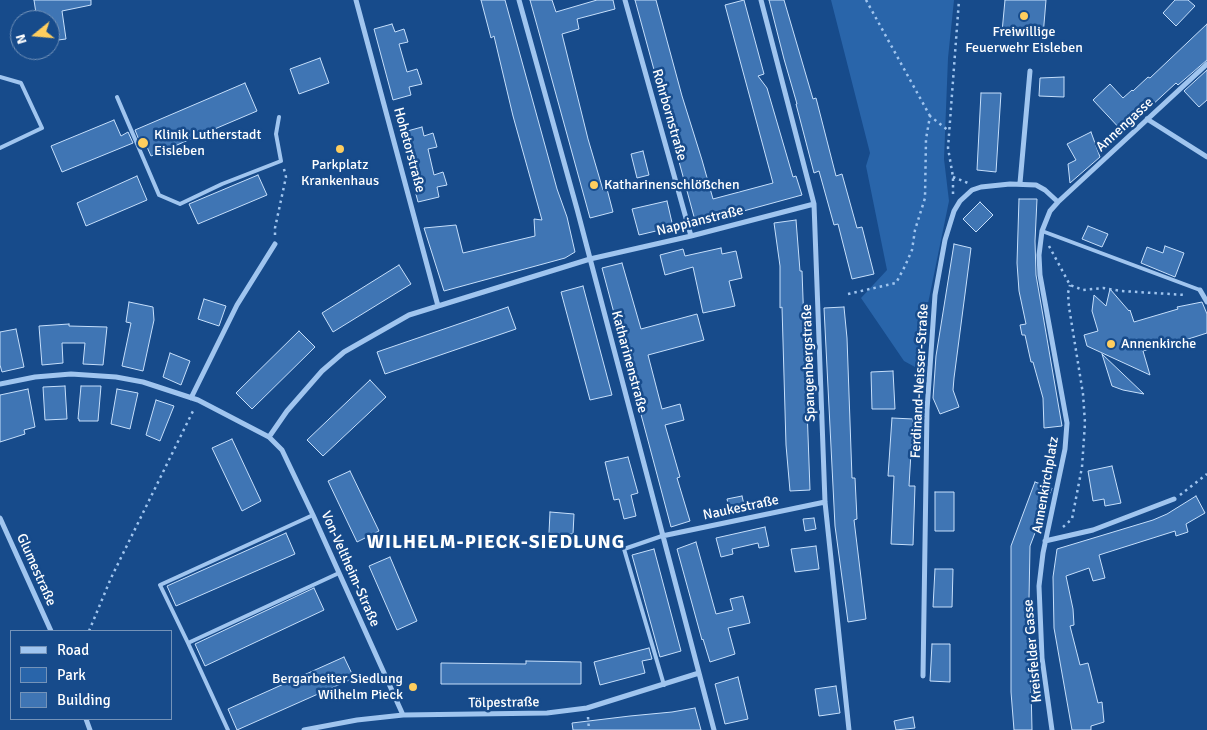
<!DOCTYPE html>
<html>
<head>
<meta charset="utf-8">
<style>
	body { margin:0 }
	#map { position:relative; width:1207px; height:730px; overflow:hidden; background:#174b8b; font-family:Signika,sans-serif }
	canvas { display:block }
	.legend { position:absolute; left:10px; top:630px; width:162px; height:90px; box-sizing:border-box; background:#174b8b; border:1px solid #7493b9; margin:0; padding:6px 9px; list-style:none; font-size:15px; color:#fff }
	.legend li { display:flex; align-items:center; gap:10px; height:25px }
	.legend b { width:25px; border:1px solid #7493b9 }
	.north { position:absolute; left:10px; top:10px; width:50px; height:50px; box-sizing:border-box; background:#174b8b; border:1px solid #7493b9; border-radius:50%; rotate:253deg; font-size:14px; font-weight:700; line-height:20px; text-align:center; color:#fff }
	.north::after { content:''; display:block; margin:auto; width:18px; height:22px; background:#ffce5e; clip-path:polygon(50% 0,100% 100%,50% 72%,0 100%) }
</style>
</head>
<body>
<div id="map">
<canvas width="1207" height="730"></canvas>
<ul class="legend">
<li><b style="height:6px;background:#a0c5ef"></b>Road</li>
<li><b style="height:14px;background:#2965aa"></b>Park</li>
<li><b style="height:14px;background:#3f75b4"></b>Building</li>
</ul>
<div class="north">N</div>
</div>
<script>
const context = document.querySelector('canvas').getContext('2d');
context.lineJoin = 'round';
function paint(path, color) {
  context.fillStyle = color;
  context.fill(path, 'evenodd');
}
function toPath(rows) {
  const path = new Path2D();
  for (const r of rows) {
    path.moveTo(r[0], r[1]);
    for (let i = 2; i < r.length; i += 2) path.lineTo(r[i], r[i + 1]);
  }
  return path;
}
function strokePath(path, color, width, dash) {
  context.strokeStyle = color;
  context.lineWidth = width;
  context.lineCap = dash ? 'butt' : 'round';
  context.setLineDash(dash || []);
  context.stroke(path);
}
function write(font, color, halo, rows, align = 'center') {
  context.font = font + ' Signika,sans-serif';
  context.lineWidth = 5;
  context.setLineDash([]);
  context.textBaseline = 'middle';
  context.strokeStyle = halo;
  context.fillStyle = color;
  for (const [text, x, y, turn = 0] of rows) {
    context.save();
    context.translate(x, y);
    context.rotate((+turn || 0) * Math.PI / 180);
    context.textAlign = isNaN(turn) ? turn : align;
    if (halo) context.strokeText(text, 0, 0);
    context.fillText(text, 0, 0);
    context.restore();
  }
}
paint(toPath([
	[831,0,954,0,948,58,944,159,949,201,915,367,904,361,861,298,887,270,866,166,870,153]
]), '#2965aa');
const building = toPath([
	[34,0,91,0,91,5,62,11,66,39,50,41,50,20,37,20,34,0],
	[481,0,505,0,557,189,567,217,575,252,565,258,444,291,424,228,456,225,463,253,535,236,534,219,542,220,513,116,494,36,491,38,481,0],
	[530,0,552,0,556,12,597,0,613,0,615,9,577,19,579,29,562,34,588,139,603,190,607,189,613,212,590,218,530,0],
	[635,0,656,0,682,96,702,160,713,199,773,183,725,5,744,0,764,74,758,76,767,88,793,177,796,176,802,195,696,224,635,0],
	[769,0,784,0,813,99,816,98,836,176,842,174,857,228,862,227,874,274,852,279,838,224,834,225,819,171,814,173,796,104,797,104,784,59,769,0],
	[1005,0,1046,0,1043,36,1002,32,1005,0],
	[1175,0,1188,0,1195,6,1176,26,1163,13,1175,0],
	[392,24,395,32,404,29,408,42,399,44,407,72,417,69,422,84,409,87,411,95,393,100,374,29,392,24],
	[1207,24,1207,60,1178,85,1176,83,1123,132,1093,100,1110,84,1123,98,1132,90,1133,91,1148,77,1150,78,1207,24],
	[320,58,329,83,299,94,290,69,320,58],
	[1207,70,1207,100,1199,107,1184,91,1207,70],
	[1064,77,1064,97,1039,96,1040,78,1064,77],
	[245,83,257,111,151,156,143,138,139,140,135,130,245,83],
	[981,93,1001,93,996,172,977,170,981,93],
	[114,120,121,136,128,132,133,143,62,172,51,146,114,120],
	[422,127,424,136,433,133,437,147,428,149,434,175,443,172,447,185,437,187,439,197,418,202,400,133,422,127],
	[1091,132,1100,157,1070,183,1068,164,1076,160,1067,144,1091,132],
	[643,151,649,175,637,178,631,154,643,151],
	[258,175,267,195,198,224,189,204,258,175],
	[137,176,147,200,86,226,77,203,137,176],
	[1019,199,1037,199,1035,241,1036,275,1062,426,1044,428,1043,398,1033,362,1031,362,1025,335,1022,335,1020,325,1026,324,1019,291,1017,263,1019,199],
	[667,201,673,227,639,235,632,209,667,201],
	[980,202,993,215,976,232,963,219,980,202],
	[796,220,800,271,802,271,810,490,790,491,786,445,782,307,780,308,780,266,774,223,796,220],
	[1088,226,1108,234,1102,247,1082,239,1088,226],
	[954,244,971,248,954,378,953,390,959,407,940,414,933,398,936,356,954,244],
	[1165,246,1184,253,1175,277,1141,263,1147,247,1163,253,1165,246],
	[721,248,722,254,736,251,742,278,729,281,735,306,703,313,693,267,665,275,660,255,683,249,685,256,721,248],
	[622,263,641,329,697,314,704,340,648,355,662,409,680,404,684,420,665,425,680,477,677,478,690,521,671,527,602,268,622,263],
	[399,265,411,284,333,332,322,313,399,265],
	[583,286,612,395,590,400,561,292,583,286],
	[1110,289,1129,311,1130,310,1134,322,1178,309,1177,307,1202,302,1207,314,1207,333,1182,341,1176,343,1175,341,1143,351,1150,375,1087,346,1084,335,1098,331,1092,311,1094,295,1106,306,1110,289],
	[204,299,226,306,219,326,198,319,204,299],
	[129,302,153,307,154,320,143,371,122,366,131,323,126,322,129,302],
	[508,307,516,329,385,374,377,352,508,307],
	[844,307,847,338,852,478,855,478,857,519,854,520,866,619,848,622,835,526,824,308,844,307],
	[69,324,69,326,107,327,103,365,83,364,85,343,62,343,63,363,42,365,39,326,69,324],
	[16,329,24,367,2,372,0,365,0,332,16,329],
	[299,331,315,347,252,409,236,393,299,331],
	[170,353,190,361,181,385,163,377,170,353],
	[1102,354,1144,394,1123,390,1112,386,1102,354],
	[893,371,895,409,872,409,871,372,893,371],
	[370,380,386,397,323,456,307,440,370,380],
	[65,386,67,419,45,420,43,387,65,386],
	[81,386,101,386,98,421,79,421,79,419,78,419,81,386],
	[28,389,35,427,24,430,25,434,0,442,0,395,28,389],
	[117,389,138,393,130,429,111,424,117,389],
	[156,400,174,406,160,441,146,435,156,400],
	[892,418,913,419,909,486,915,486,913,545,891,544,894,476,888,476,892,418],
	[232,439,261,501,242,511,212,448,232,439],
	[628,457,638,493,631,495,636,516,624,519,619,499,614,500,605,462,628,457],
	[1112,466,1121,503,1105,506,1104,499,1093,501,1088,471,1112,466],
	[350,471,379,531,357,542,328,481,350,471],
	[1035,482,1052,488,1030,546,1029,599,1032,730,1014,730,1011,692,1011,546,1035,482],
	[935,492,954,492,954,531,935,531,935,492],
	[742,496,745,509,730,512,727,499,742,496],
	[1196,496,1205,513,1186,524,1188,532,1176,536,1175,531,1099,555,1105,578,1093,581,1089,568,1066,576,1073,609,1074,625,1070,626,1080,665,1088,663,1098,703,1102,702,1104,722,1091,726,1091,730,1072,730,1054,628,1053,577,1057,549,1153,520,1167,514,1196,496],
	[550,512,574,514,573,534,549,533,550,512],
	[814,518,816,529,805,531,803,519,814,518],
	[765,527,769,546,759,548,758,543,732,549,733,554,721,557,716,538,765,527],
	[286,533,295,554,176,606,167,586,286,533],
	[696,542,716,614,733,610,730,599,743,596,750,623,728,628,735,654,710,662,703,639,702,640,677,549,696,542],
	[816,546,819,569,795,572,791,549,816,546],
	[654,549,681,651,660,657,632,555,654,549],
	[390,557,417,621,397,630,369,566,390,557],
	[935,569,953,569,952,607,933,607,935,569],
	[314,588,324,610,205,666,195,644,314,588],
	[932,644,950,644,950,682,930,681,932,644],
	[649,648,652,659,642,661,645,673,600,685,594,662,649,648],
	[344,657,354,678,237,730,228,709,344,657],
	[526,661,581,662,581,684,441,684,441,663,526,664,526,661],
	[738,677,748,719,725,724,715,684,738,677],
	[836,686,840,713,819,716,815,689,836,686],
	[695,708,701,730,573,730,572,723,630,716,672,712,695,708],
	[913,717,915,728,896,730,894,721,913,717]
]);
paint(building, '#3f75b4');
strokePath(building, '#c6dffb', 1);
strokePath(toPath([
	[866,0,930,116],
	[953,177,968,183],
	[953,194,953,177,948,148,959,0],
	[275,235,275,228,286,177,284,169],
	[1049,246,1070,285,1083,290,1103,288,1121,291,1186,295],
	[848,294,896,283,905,266,912,250,915,230,925,198,926,139,930,116,949,131],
	[1180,495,1207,474],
	[1063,527,1072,519,1082,467,1085,423,1083,394,1069,307,1068,293,1070,285],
	[89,631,111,578,194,409],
	[588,717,589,730]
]), '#a0c5ef', 2.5, [2.5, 4]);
strokePath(toPath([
	[0,77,21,83,42,128,0,148],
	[117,97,159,195,180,204,222,184,281,161,276,134,279,117],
	[1042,231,1200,290],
	[313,515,160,585,188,643,339,573],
	[662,536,624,549,664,685],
	[188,643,228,730]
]), '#a0c5ef', 4);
strokePath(toPath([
	[356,0,438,306],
	[519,0,577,209,714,730],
	[625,0,691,236],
	[761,0,814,204,825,502,849,730],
	[1147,119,1207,157],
	[1020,183,1030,71],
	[1200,290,1207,302],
	[0,384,35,377,71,374,116,377,143,382,198,400,269,437,282,450,313,515,403,715],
	[191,398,237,305,275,244],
	[269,437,287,411,322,371,344,352,409,315,590,259,691,236,814,204],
	[0,518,51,631],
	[662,536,825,502],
	[1045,541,1093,530,1174,499],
	[923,676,927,410,935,295,945,240,954,211,960,201,972,190,981,187,1010,184,1036,185,1045,190,1058,202],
	[86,719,90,730],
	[304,730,357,720,403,715,547,713,587,708,699,673],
	[1052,730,1042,658,1039,586,1043,553,1065,449,1067,423,1040,275,1039,255,1042,231,1050,211,1058,202,1207,64]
]), '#a0c5ef', 5);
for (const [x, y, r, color] of [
	[1024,16,5,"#ffce5e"],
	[143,143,6,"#ffce5e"],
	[340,149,5,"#ffce5e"],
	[594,185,5,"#ffce5e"],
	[1111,344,5,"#ffce5e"],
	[413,687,5,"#ffce5e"]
]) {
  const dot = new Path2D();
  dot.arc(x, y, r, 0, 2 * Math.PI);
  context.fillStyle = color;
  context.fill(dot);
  strokePath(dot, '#174b8b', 2);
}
write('14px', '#fff', '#174b8b', [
	["Freiwillige",1024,32,"center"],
	["Feuerwehr Eisleben",1024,48,"center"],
	["Klinik Lutherstadt",154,135],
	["Eisleben",154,151],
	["Parkplatz",340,165,"center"],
	["Krankenhaus",340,181,"center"],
	["Katharinenschlößchen",604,185],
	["Annenkirche",1121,344],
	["Bergarbeiter Siedlung",403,679,"right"],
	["Wilhelm Pieck",403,695,"right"]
], 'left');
write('14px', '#fff', '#174b8b', [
	["Rohrbornstraße",669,115,74],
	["Annengasse",1125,125,-43],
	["Hohetorstraße",409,150,75],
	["Nappianstraße",700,221,-14],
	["Katharinenstraße",629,362,75],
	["Spangenbergstraße",809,363,-92],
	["Ferdinand-Neisser-Straße",920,381,-87],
	["Annenkirchplatz",1046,485,-80],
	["Naukestraße",741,508,-12],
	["Von-Veltheim-Straße",350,569,66],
	["Glumestraße",36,570,66],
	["Kreisfelder Gasse",1033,651,-95],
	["Tölpestraße",504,703,-1]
]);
context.letterSpacing = '1px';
write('bold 19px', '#fff', '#174b8b', [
	["WILHELM-PIECK-SIEDLUNG",496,543]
]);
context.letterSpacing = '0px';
</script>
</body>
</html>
